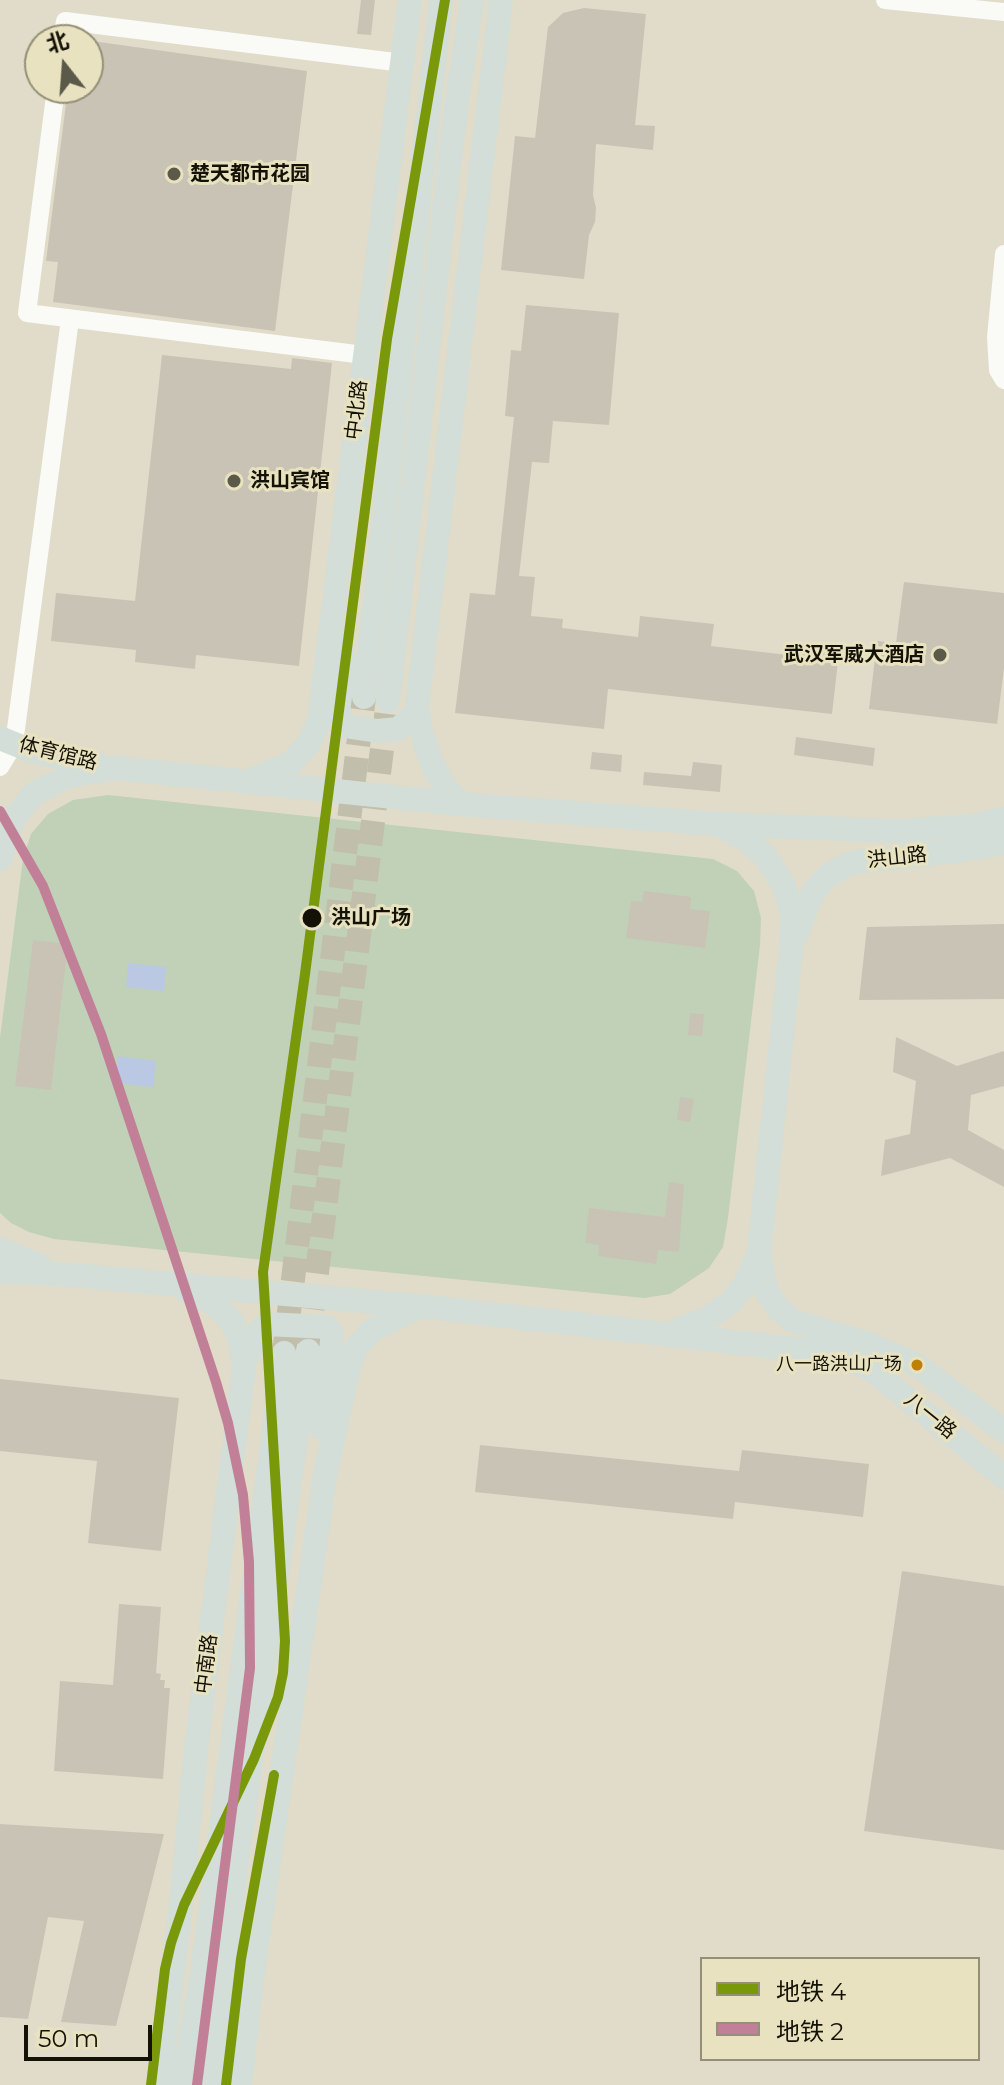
<!DOCTYPE html>
<html>
<head>
<meta charset="utf-8">
<style>
	body { margin:0 }
	#map { position:relative; width:1004px; height:2085px; overflow:hidden; background:#e0dcc9; font-family:Montserrat,"Noto Sans SC",sans-serif }
	canvas { display:block }
	.legend { position:absolute; left:700px; top:1957px; width:280px; height:104px; box-sizing:border-box; background:#e9e2c0; border:2px solid #948f76; margin:0; padding:10px 14px; list-style:none; font-size:24px; color:#141206 }
	.legend li { display:flex; align-items:center; gap:16px; height:40px }
	.legend b { width:40px; border:2px solid #948f76 }
	.north { position:absolute; left:24px; top:24px; width:80px; height:80px; box-sizing:border-box; background:#e9e2c0; border:2px solid #948f76; border-radius:50%; rotate:343deg; font-size:22px; font-weight:700; line-height:32px; text-align:center; color:#141206 }
	.north::after { content:''; display:block; margin:auto; width:28px; height:36px; background:#5b594a; clip-path:polygon(50% 0,100% 100%,50% 72%,0 100%) }
	.scale { position:absolute; left:24px; top:2025px; width:128px; height:36px; box-sizing:border-box; border:4px solid #141206; border-top:0; padding-left:10px; font-size:24px; line-height:28px; white-space:nowrap; color:#141206; -webkit-text-stroke:6px #e9e2c0; paint-order:stroke }
</style>
</head>
<body>
<div id="map">
<canvas width="1004" height="2085"></canvas>
<ul class="legend">
<li><b style="height:10px;background:#7a990a"></b>地铁 4</li>
<li><b style="height:10px;background:#c18097"></b>地铁 2</li>
</ul>
<div class="north">北</div>
<div class="scale">50 m</div>
</div>
<script>
const context = document.querySelector('canvas').getContext('2d');
context.lineJoin = 'round';
function paint(path, color) {
  context.fillStyle = color;
  context.fill(path, 'evenodd');
}
function toPath(rows) {
  const path = new Path2D();
  for (const r of rows) {
    path.moveTo(r[0], r[1]);
    for (let i = 2; i < r.length; i += 2) path.lineTo(r[i], r[i + 1]);
  }
  return path;
}
function strokePath(path, color, width, dash) {
  context.strokeStyle = color;
  context.lineWidth = width;
  context.lineCap = dash ? 'butt' : 'round';
  context.setLineDash(dash || []);
  context.stroke(path);
}
function write(font, color, halo, rows, align = 'center') {
  context.font = font + ' Montserrat,"Noto Sans SC",sans-serif';
  context.lineWidth = 6;
  context.setLineDash([]);
  context.textBaseline = 'middle';
  context.strokeStyle = halo;
  context.fillStyle = color;
  for (const [text, x, y, turn = 0] of rows) {
    context.save();
    context.translate(x, y);
    context.rotate((+turn || 0) * Math.PI / 180);
    context.textAlign = isNaN(turn) ? turn : align;
    if (halo) context.strokeText(text, 0, 0);
    context.fillText(text, 0, 0);
    context.restore();
  }
}
paint(toPath([
	[108,795,713,859,737,871,754,891,761,918,760,945,728,1218,723,1247,709,1268,670,1294,644,1298,54,1239,29,1232,11,1223,0,1213,0,1038,23,859,31,834,48,814,73,800]
]), '#c0d1b8');
paint(toPath([
	[128,963,166,967,164,991,126,987],
	[118,1056,156,1061,153,1087,115,1083]
]), '#bac8e4');
paint(toPath([
	[361,0,375,0,371,35,357,34],
	[584,8,646,14,635,125,655,126,653,150,596,144,593,195,596,208,595,222,589,235,584,279,501,270,515,136,535,138,548,27,563,13],
	[92,41,307,71,275,331,53,302,58,262,46,261,68,88,88,88],
	[526,305,619,313,609,425,553,421,549,463,532,462,519,576,535,577,531,616,563,619,562,628,638,637,640,616,714,624,711,646,796,656,797,647,839,652,832,714,608,689,604,729,455,713,470,593,495,595,514,417,505,416,511,350,521,351],
	[162,355,291,369,292,358,332,363,299,666,196,655,195,669,135,662,136,650,51,641,56,593,135,601],
	[904,582,1004,593,1004,668,997,724,869,709,877,641,896,643],
	[796,737,875,748,873,766,794,755],
	[592,752,622,755,621,772,590,769],
	[693,762,722,765,720,792,643,785,644,772,691,776],
	[644,891,691,897,690,909,710,911,705,948,626,938,631,901,642,902],
	[1004,924,1004,999,859,1000,867,927],
	[33,940,68,944,51,1090,15,1086],
	[690,1013,704,1014,702,1036,688,1035],
	[896,1037,957,1066,1004,1051,1004,1086,971,1095,968,1130,1004,1150,1004,1187,950,1158,881,1176,885,1140,910,1134,916,1081,893,1072],
	[680,1097,694,1099,690,1122,677,1120],
	[669,1182,684,1184,679,1252,658,1250,656,1264,598,1256,599,1245,585,1243,589,1208,665,1217],
	[0,1379,179,1398,161,1551,88,1543,97,1461,0,1451],
	[480,1445,739,1471,742,1450,869,1464,863,1517,735,1502,733,1519,475,1492],
	[902,1571,1004,1586,1004,1850,864,1831],
	[119,1604,161,1607,156,1673,161,1674,160,1680,165,1680,164,1688,170,1688,163,1779,54,1771,60,1681,113,1685],
	[0,1824,164,1834,116,2026,61,2022,84,1921,48,1917,28,2019,0,2017]
]), '#c9c3b6');
strokePath(toPath([
	[308,1345,388,701],
	[284,1353,364,697]
]), '#c1beac', 24, [24, 12]);
strokePath(toPath([
	[885,0,1004,12],
	[62,40,65,21,403,63],
	[56,88,27,313,364,355],
	[1004,254,996,337,998,370,1004,380],
	[0,767,14,744,70,319]
]), '#fafaf7', 18);
strokePath(toPath([
	[331,629,345,659,338,708,344,726,378,731,398,729,411,718,417,707],
	[364,697,441,0],
	[388,701,455,115,472,0],
	[0,738,34,752,98,764],
	[253,779,291,763,309,743,319,721,410,0],
	[460,804,443,784,432,764,421,731,417,707,501,0],
	[722,827,747,840,766,857,783,884,792,912,791,949,759,1252,766,1290,778,1309,793,1321,866,1343,917,1365,1004,1431],
	[0,859,13,820,33,794,68,776,116,768,460,804,716,824,897,831,972,826,1004,819],
	[796,936,812,894,825,878,843,867,854,862,957,851,1004,843],
	[0,1249,40,1266],
	[0,1272,61,1274,420,1306,837,1354,872,1370,1004,1477],
	[673,1332,709,1317,730,1303,745,1284,759,1252],
	[244,1365,255,1336,266,1324,327,1327,332,1334,332,1342,321,1428],
	[159,2085,179,1922,197,1741,244,1366,240,1341,232,1322,213,1303,185,1290],
	[182,2085,201,1979,284,1353],
	[212,2085,221,2015,228,1927,308,1351],
	[240,2085,253,1971,326,1469,350,1363,357,1347,371,1331,418,1307]
]), '#d2ded7', 24);
strokePath(toPath([
	[151,2085,165,1969,171,1943,184,1905,254,1759,278,1697,283,1673,285,1641,263,1272,305,974,387,339,445,0],
	[226,2085,241,1959,274,1775]
]), '#7a990a', 10);
strokePath(toPath([
	[0,811,43,886,101,1034,216,1382,228,1423,243,1495,249,1562,250,1668,197,2085]
]), '#c18097', 10);
for (const [x, y, r, color] of [
	[174,174,8,"#5b594a"],
	[234,481,8,"#5b594a"],
	[940,655,8,"#5b594a"],
	[312,918,11,"#141206"],
	[917,1365,7,"#be8102"]
]) {
  const dot = new Path2D();
  dot.arc(x, y, r, 0, 2 * Math.PI);
  context.fillStyle = color;
  context.fill(dot);
  strokePath(dot, '#e9e2c0', 3);
}
write('18px', '#141206', '#e9e2c0', [
	["八一路洪山广场",902,1365]
], 'right');
write('bold 20px', '#141206', '#e9e2c0', [
	["楚天都市花园",190,174],
	["洪山宾馆",250,481],
	["武汉军威大酒店",924,655,"right"]
], 'left');
write('20px', '#141206', '#e9e2c0', [
	["中北路",357,410,-83],
	["体育馆路",58,754,14],
	["洪山路",897,858,-6],
	["八一路",930,1416,39],
	["中南路",207,1664,-83]
]);
write('bold 20px', '#141206', '#e9e2c0', [
	["洪山广场",331,918]
], 'left');
</script>
</body>
</html>
